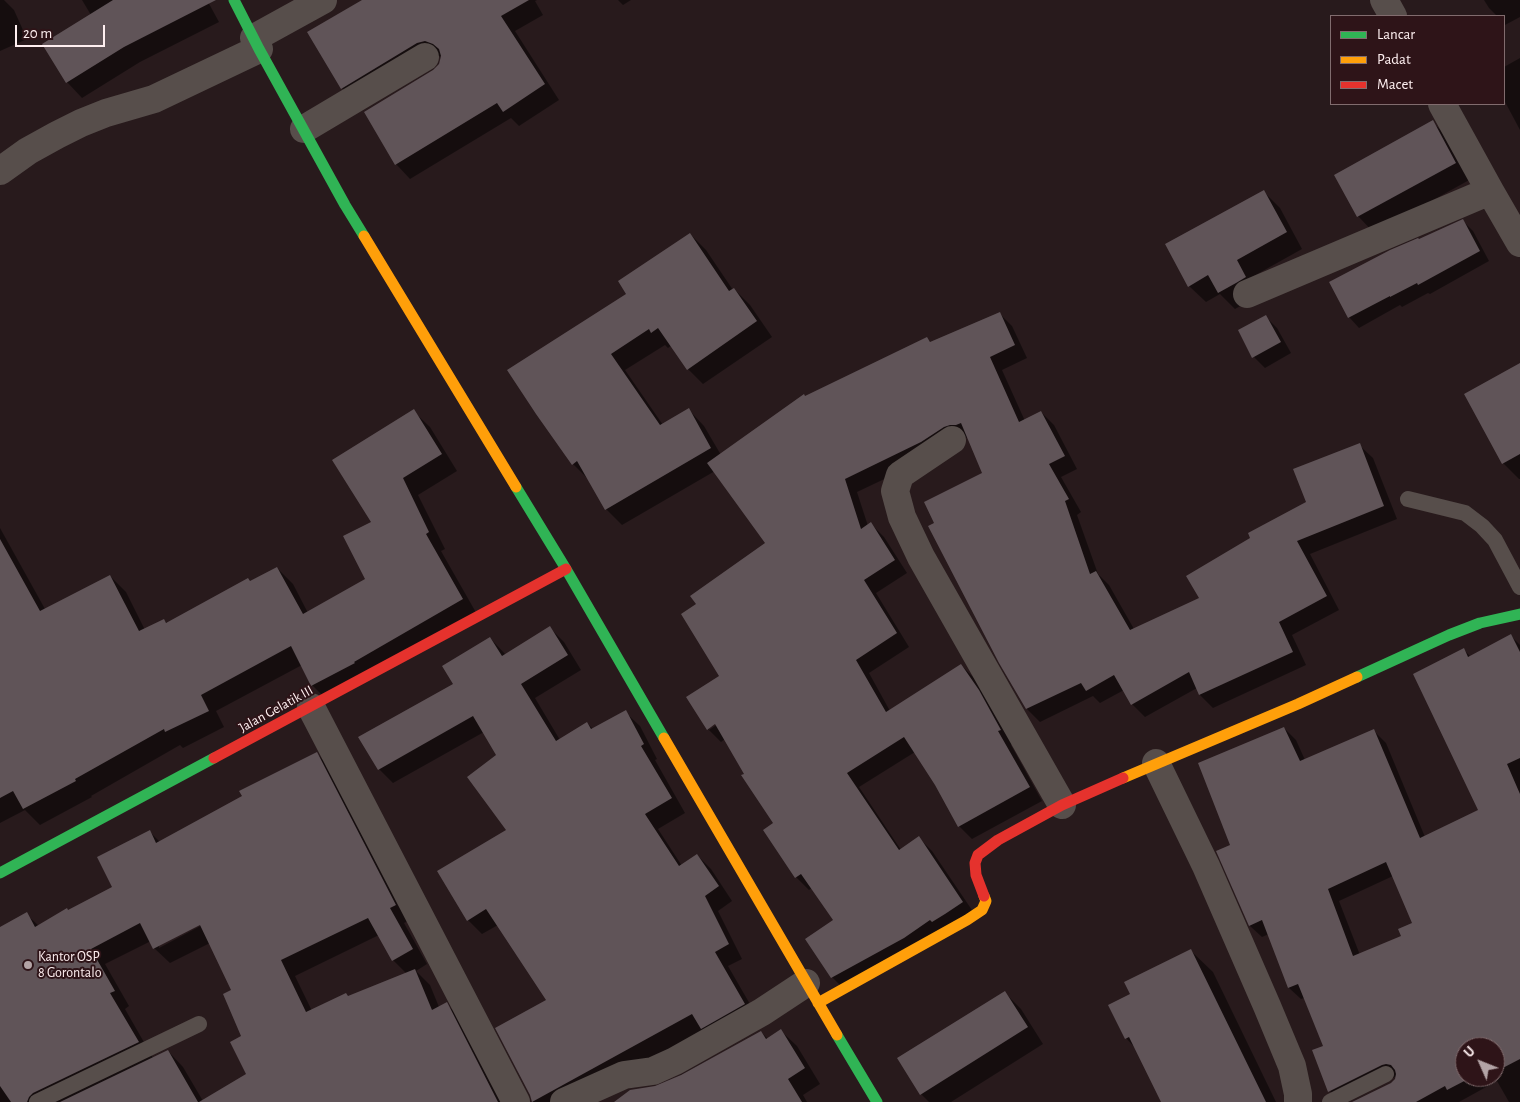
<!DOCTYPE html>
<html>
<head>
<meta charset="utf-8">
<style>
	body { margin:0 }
	#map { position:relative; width:1520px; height:1102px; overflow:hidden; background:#281a1c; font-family:"Alegreya Sans",sans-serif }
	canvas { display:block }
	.legend { position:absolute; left:1330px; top:15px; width:175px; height:90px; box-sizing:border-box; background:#2e1418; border:1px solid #816c6e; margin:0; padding:6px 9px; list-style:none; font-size:15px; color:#feeff0 }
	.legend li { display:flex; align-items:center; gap:10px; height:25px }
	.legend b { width:25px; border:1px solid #816c6e }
	.north { position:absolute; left:1455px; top:1037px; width:50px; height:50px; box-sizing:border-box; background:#2e1418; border:1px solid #816c6e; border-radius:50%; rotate:314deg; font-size:14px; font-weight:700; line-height:20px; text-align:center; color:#feeff0 }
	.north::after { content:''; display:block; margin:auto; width:18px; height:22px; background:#b3a4a6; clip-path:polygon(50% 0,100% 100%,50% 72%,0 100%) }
	.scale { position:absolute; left:15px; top:25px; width:90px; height:22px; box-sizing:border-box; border:2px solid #feeff0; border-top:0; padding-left:6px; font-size:15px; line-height:18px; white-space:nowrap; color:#feeff0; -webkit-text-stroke:4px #2e1418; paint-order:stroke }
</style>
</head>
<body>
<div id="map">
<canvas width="1520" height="1102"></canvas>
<ul class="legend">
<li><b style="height:6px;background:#30b455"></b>Lancar</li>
<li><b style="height:6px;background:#ff9f0a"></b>Padat</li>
<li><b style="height:6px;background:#e5322d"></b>Macet</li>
</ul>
<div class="north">U</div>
<div class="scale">20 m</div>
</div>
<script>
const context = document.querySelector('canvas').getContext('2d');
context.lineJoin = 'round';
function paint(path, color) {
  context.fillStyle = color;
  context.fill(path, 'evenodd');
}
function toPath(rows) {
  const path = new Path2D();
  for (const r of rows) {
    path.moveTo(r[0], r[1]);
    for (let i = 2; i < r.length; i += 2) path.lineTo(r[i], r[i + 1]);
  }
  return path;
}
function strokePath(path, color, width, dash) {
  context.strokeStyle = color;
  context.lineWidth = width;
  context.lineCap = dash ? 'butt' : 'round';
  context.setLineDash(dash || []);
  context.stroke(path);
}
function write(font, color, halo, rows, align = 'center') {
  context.font = font + ' "Alegreya Sans",sans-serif';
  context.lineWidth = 4;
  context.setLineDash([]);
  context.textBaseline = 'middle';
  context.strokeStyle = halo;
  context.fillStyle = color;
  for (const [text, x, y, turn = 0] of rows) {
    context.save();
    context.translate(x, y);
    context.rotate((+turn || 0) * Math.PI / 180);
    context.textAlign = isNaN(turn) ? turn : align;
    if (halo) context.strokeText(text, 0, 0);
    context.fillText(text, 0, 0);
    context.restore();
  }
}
paint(toPath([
	[0,0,4,0,14,10,27,39,0,51],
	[82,0,207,0,219,22,140,62,82,98,67,82,91,15],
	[365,0,537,0,535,1,543,15,515,31,559,100,519,126,511,118,410,179,396,164,434,71,439,66,441,56,433,58,357,103,342,88],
	[618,0,631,0,623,5],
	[1484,0,1520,0,1520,17,1505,25,1504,23,1504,16,1497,16,1489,8],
	[1520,58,1520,130,1504,100,1504,67],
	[1432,122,1449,138,1471,179,1374,233,1358,216],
	[1263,191,1280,208,1302,249,1252,277,1262,294,1235,309,1220,294,1206,302,1189,286],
	[1463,221,1473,231,1489,261,1430,294,1428,293,1402,307,1400,305,1359,328,1349,317],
	[690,234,706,250,733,290,734,289,750,305,772,337,703,384,688,369,672,345,668,348,665,345,625,370,663,425,689,410,704,426,721,455,805,397,927,338,931,343,999,313,1012,326,1027,358,1002,370,1025,421,1041,412,1054,425,1077,469,1061,477,1081,512,1077,515,1098,574,1109,585,1134,629,1200,599,1252,539,1308,503,1359,445,1373,458,1397,519,1310,554,1339,610,1292,635,1306,665,1213,708,1200,695,1197,688,1145,717,1132,704,1124,690,1100,703,1093,696,1040,722,1027,709,936,524,984,473,969,438,964,437,935,455,857,492,868,526,871,524,884,537,907,573,876,593,909,647,869,673,890,711,961,665,974,678,992,705,1013,743,1011,745,1042,801,972,839,959,826,936,784,915,752,859,787,901,850,919,838,932,851,976,916,845,990,832,977,834,921,812,888,809,890,796,877,775,823,725,739,721,742,708,729,721,676,698,605,766,543,715,471,622,525,606,509,589,480,573,464,628,294],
	[720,720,721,722,709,730,709,727],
	[1266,317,1277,328,1291,353,1265,368,1254,357],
	[1520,364,1520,479,1519,479,1503,463],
	[413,411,430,427,457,471,418,495,445,549,441,551,478,616,328,701,312,685,302,665,216,711,224,727,183,748,180,745,91,796,92,797,40,825,25,810,0,823,0,528,45,609,110,576,126,592,145,630,164,621,167,623,277,568,293,584,308,613,366,579,372,523],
	[550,628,564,642,581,670,535,698,560,740,587,723,593,729,625,712,640,726,657,759,655,760,685,813,658,829,682,866,697,855,711,869,732,901,718,911,742,959,728,966,758,1018,572,1102,533,1102,531,1094,548,1000,498,925,482,934,468,920,508,830,498,755,484,732,393,783,379,769,454,684,490,638,506,655],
	[1511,636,1520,645,1520,1102,1509,1102,1497,1081,1459,1102,1355,1102,1391,1084,1396,1080,1397,1076,1341,1102,1330,1091,1324,1047,1304,998,1301,999,1289,988,1269,934,1262,937,1250,926,1218,852,1232,845,1284,728,1296,740,1305,760,1374,731,1386,743,1425,837,1480,811,1464,650,1471,657],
	[1393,876,1414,924,1403,937,1360,955,1339,901],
	[1465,1047,1495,1047,1495,1077,1465,1077],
	[316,753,332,769,410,920,404,923,427,964,416,971,430,985,439,1007,446,1004,462,1019,505,1102,0,1102,0,928,26,914,39,926,114,888,150,832,160,842,244,797],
	[205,921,206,923,159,948,159,945],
	[379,935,393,960,407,974,312,1011,295,976],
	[151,941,154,948,170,963,210,943,233,990,243,1037,248,1074,203,1101,183,1067,168,1051,153,1058,125,1009,129,1006,105,964],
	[1191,951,1213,972,1276,1102,1162,1102,1136,1049,1126,1038,1131,995],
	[1004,992,1021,1009,1043,1044,951,1102,929,1102,921,1094],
	[781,1031,797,1046,820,1084,803,1095,807,1102,616,1102,660,1086,761,1032,768,1039]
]), '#0007');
paint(toPath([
	[113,0,216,0,124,47,66,83,42,44],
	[362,0,529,0,501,16,545,84,503,112,497,103,395,165,364,112,433,70,439,64,441,56,439,49,433,44,425,41,417,43,341,89,307,32],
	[1433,120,1456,163,1357,217,1334,175],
	[1264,190,1287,232,1237,260,1246,277,1236,283,1218,293,1208,275,1188,287,1165,244],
	[1463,219,1480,251,1418,285,1417,283,1390,297,1390,296,1348,318,1329,282,1390,250,1418,238,1419,239],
	[690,233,729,291,734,288,757,321,687,370,658,328,651,333,649,329,611,354,660,425,689,408,711,448,605,510,577,461,572,465,536,414,507,370,626,294,618,281],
	[1000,312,1015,345,990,357,1019,422,1041,411,1065,456,1049,464,1069,499,1065,501,1090,574,1096,571,1130,630,1199,598,1186,576,1250,538,1248,533,1306,502,1293,469,1360,443,1384,506,1297,541,1327,596,1279,622,1293,652,1199,695,1189,672,1131,705,1114,675,1086,691,1081,683,1026,709,999,663,928,526,934,523,924,502,982,473,961,423,956,425,950,425,944,427,921,442,845,479,861,529,871,522,895,560,864,580,897,633,856,660,886,712,961,664,979,690,1001,730,998,731,1030,787,958,827,935,785,904,737,847,773,899,850,919,836,963,902,945,914,932,922,930,920,904,938,831,978,805,939,833,920,801,874,795,878,763,830,773,823,741,775,744,774,715,724,707,730,686,697,719,676,681,614,696,604,690,596,765,543,707,463,804,394,805,396,927,337,930,342],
	[1266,315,1281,342,1252,358,1238,330],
	[1520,363,1520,454,1502,464,1464,394],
	[414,409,442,454,403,478,429,532,426,534,463,599,354,662,355,663,311,686,291,646,201,695,209,711,165,732,164,729,75,779,76,781,23,809,13,791,0,798,0,539,40,611,110,575,139,631,164,619,166,623,248,578,250,581,277,567,303,614,365,579,343,536,371,522,332,460],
	[550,626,568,655,521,684,556,741,587,722,591,729,626,710,644,744,641,746,672,798,645,814,679,866,697,854,719,886,705,896,729,944,715,952,745,1004,701,1029,692,1014,532,1102,530,1095,495,1028,546,1000,486,909,467,921,437,871,506,830,467,777,496,755,473,716,378,770,358,737,453,684,442,666,490,637,502,656],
	[1511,634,1520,652,1520,758,1507,764,1520,794,1520,1059,1495,1072,1495,1047,1465,1047,1465,1077,1472,1077,1447,1090,1445,1086,1416,1102,1352,1102,1391,1083,1395,1079,1396,1074,1395,1070,1391,1065,1386,1064,1382,1065,1328,1092,1312,1050,1323,1046,1298,984,1288,988,1262,920,1249,926,1216,851,1230,845,1198,763,1284,727,1300,761,1374,729,1420,838,1478,810,1413,674,1464,648,1468,657],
	[1386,862,1412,923,1398,929,1401,936,1353,956,1328,889],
	[317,752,396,905,390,908,413,949,392,961,368,918,281,960,306,1012,346,993,348,996,415,969,432,1010,447,1002,498,1102,199,1102,246,1074,230,1042,241,1036,223,994,231,990,200,925,153,949,140,923,91,949,115,991,110,993,139,1042,33,1093,29,1097,27,1102,11,1102,0,1086,0,927,27,912,35,927,67,908,68,910,112,887,97,857,150,830,156,843,242,796,239,791],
	[1191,949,1266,1102,1161,1102,1129,1037,1125,1039,1108,1005,1130,994,1124,982],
	[1005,991,1028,1027,920,1095,897,1058],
	[781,1029,805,1068,788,1079,802,1102,614,1102,630,1090,655,1086,681,1075,761,1031,766,1039],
	[168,1050,198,1102,60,1102]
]), '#605458');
strokePath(toPath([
	[1408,499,1465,513,1482,526,1495,540,1520,587],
	[37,1102,199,1024],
	[1330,1102,1386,1074]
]), '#574e4b', 16);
strokePath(toPath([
	[1384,0,1393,16],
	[254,38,323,0],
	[1442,104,1490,191,1520,243],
	[304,129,425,57],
	[0,171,28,151,57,135,81,123,106,113,154,99,259,49],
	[1247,294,1490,191],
	[952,440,900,475,895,491,902,517,921,557,1062,805],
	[311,707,516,1102],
	[1156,763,1206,866,1267,1006,1292,1066,1298,1094,1298,1102],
	[564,1102,624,1075,653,1071,675,1061,762,1012,806,983]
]), '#574e4b', 28);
strokePath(toPath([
	[234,0,259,49,345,205,364,236],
	[516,487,566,569,664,738],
	[1357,677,1449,635,1480,623,1520,614],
	[0,873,214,758],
	[837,1035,877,1102]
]), '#30b455', 11);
strokePath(toPath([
	[364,236,516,487],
	[664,738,837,1035],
	[1123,778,1298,704,1357,677],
	[818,1003,967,920,982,910,986,901,984,896]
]), '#ff9f0a', 11);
strokePath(toPath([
	[214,758,566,569],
	[984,896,976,875,975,863,978,855,998,840,1062,805,1123,778]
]), '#e5322d', 11);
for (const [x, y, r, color] of [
	[28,965,5,"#b3a4a6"]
]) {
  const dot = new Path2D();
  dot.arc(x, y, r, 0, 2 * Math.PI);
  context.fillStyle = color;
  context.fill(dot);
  strokePath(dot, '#2e1418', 2);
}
write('14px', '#feeff0', '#2e1418', [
	["Jalan Gelatik III",276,709,-29]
]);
write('14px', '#feeff0', '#2e1418', [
	["Kantor OSP",38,957],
	["8 Gorontalo",38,973]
], 'left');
</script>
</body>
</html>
